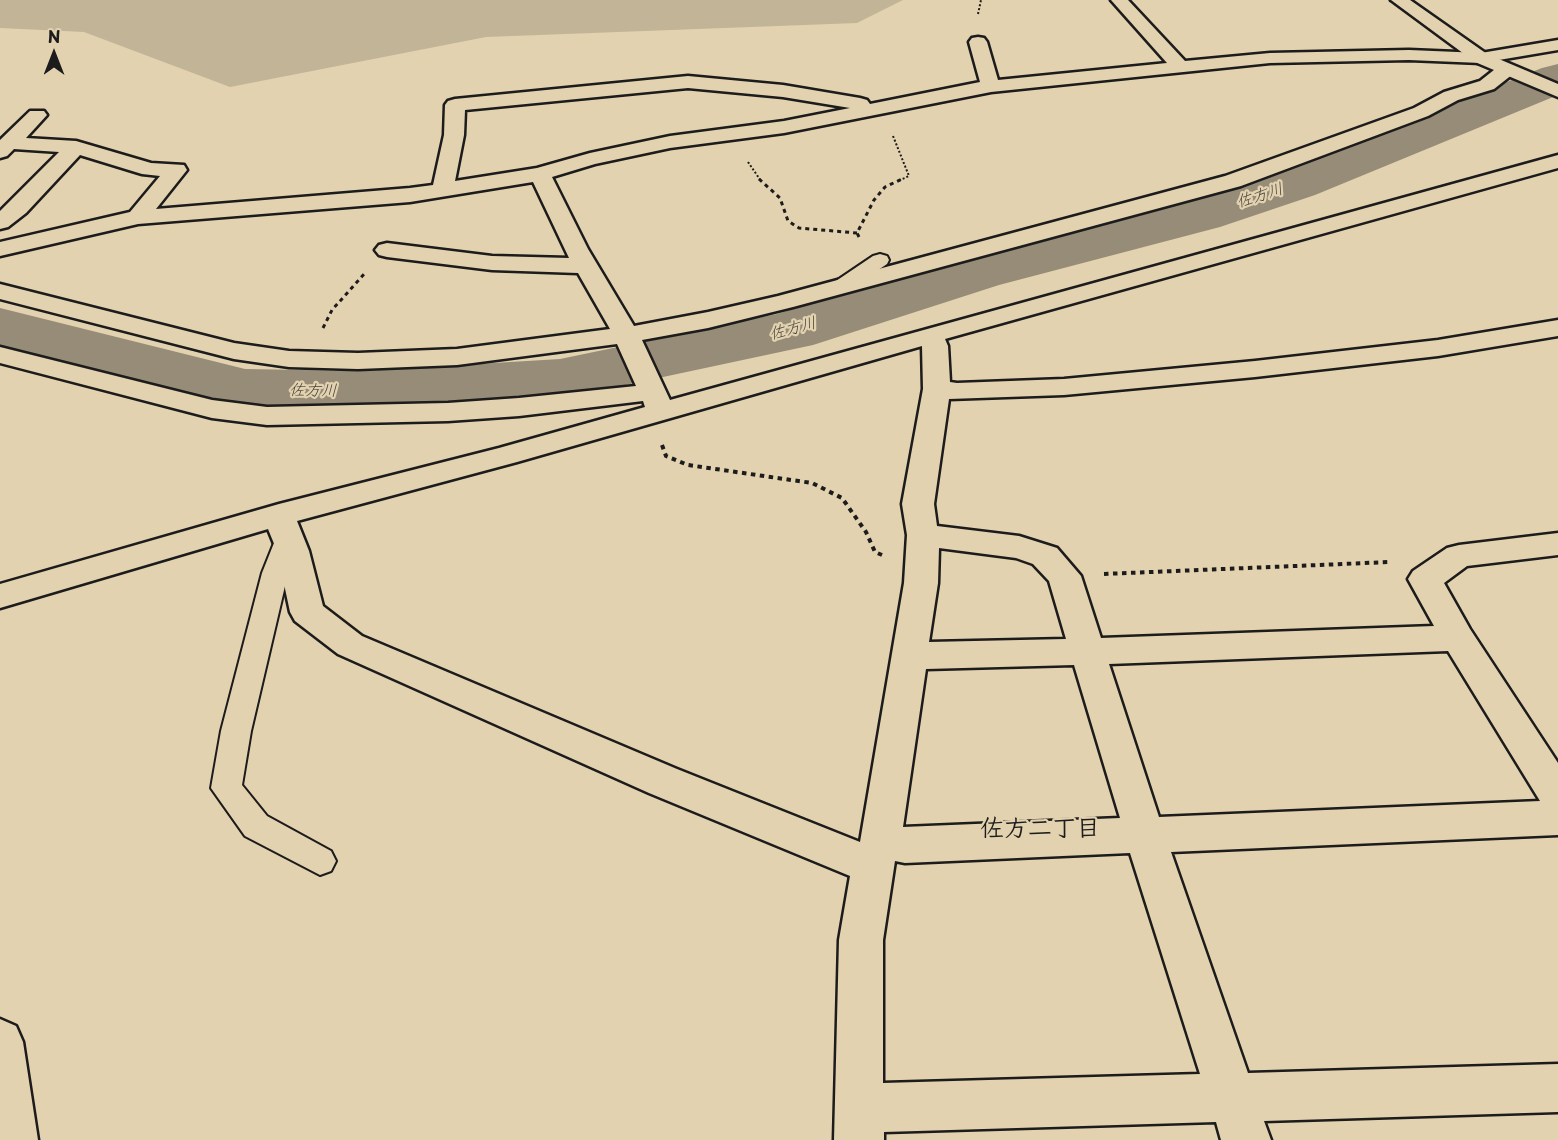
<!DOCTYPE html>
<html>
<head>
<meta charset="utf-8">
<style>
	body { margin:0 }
	#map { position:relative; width:1558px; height:1140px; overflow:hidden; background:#e3d2af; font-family:"Playpen Sans",sans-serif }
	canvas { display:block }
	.north { position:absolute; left:24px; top:24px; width:60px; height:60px; -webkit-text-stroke:4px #e3d2af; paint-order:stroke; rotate:0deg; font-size:16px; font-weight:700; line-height:24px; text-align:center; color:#1c1c1c }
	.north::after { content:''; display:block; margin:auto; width:21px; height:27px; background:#1c1c1c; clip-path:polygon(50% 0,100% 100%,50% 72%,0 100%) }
</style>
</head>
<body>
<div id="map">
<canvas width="1558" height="1140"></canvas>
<div class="north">N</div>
</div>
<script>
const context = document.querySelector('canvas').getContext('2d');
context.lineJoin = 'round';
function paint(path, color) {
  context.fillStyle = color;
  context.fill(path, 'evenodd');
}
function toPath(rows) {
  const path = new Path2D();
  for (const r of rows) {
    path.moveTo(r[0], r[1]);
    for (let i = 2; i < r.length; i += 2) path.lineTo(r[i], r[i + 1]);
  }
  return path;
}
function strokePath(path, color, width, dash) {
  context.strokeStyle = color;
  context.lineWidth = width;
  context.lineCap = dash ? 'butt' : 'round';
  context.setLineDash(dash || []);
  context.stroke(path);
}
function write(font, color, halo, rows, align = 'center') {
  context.font = font + ' "Playpen Sans","Klee One",sans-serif';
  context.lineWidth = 4.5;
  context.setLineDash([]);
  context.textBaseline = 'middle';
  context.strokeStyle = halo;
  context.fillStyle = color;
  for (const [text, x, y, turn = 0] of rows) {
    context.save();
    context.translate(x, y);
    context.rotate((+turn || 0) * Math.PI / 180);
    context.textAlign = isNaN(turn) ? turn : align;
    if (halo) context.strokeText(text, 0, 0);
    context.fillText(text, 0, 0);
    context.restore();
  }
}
paint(toPath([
	[0,0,903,0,857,23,486,37,230,87,84,32,0,28]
]), '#c2b497');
const water = toPath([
	[1558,70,1558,89,1540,97,1516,104,1414,146,1296,184,1481,104,1516,86,1558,70]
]);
paint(water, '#968c77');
strokePath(water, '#655f53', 1.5);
paint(toPath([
	[1558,64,1558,95,1315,195,1220,227,999,285,813,345,560,399,361,413,245,409,0,346,0,308,245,369,361,371,560,359,777,314,957,259,1180,203,1277,173,1542,68,1558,64]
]), '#968c77');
const lane = toPath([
	[880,254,887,256,889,260,887,264,847,291,833,291,830,287,833,283,873,256,880,254],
	[288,529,297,532,300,538,288,573,251,731,242,785,267,816,331,851,336,861,331,871,320,875,245,836,211,788,221,731,262,573,276,538,279,532,288,529]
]);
const street = toPath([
	[1111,0,1128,0,1185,61,1270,53,1409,50,1481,53,1558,40,1558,50,1481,63,1409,60,1270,63,991,92,784,133,670,148,595,164,552,177,588,249,634,326,708,312,778,296,1225,176,1414,108,1444,92,1480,81,1499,66,1513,66,1515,70,1513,74,1494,89,1458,100,1428,116,1241,186,793,307,708,328,642,340,670,400,1558,155,1558,168,945,339,948,346,950,382,957,383,1064,379,1255,361,1438,340,1558,320,1558,336,1438,356,1255,377,1064,395,949,399,934,504,937,526,1019,536,1057,548,1081,576,1101,638,1434,626,1408,579,1413,571,1447,548,1459,545,1558,533,1558,555,1467,566,1444,583,1470,629,1558,763,1558,835,1171,852,1248,1073,1558,1064,1558,1112,1264,1121,1271,1140,1221,1140,1216,1122,884,1132,884,1140,834,1140,839,940,850,876,649,793,338,654,295,621,290,612,277,551,268,529,0,608,0,584,279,504,499,448,645,407,643,401,519,416,448,421,267,425,212,418,0,363,0,347,212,400,267,407,448,403,519,398,636,386,617,344,457,365,358,369,289,367,234,359,0,299,0,284,234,343,289,351,358,353,457,349,610,329,578,273,492,270,387,257,379,255,375,250,379,245,387,243,492,256,569,258,533,182,410,202,138,224,0,256,0,242,130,212,160,176,142,174,80,155,26,213,8,227,0,229,0,211,59,152,14,149,7,156,0,158,0,140,30,111,44,111,47,115,26,138,76,141,151,163,184,165,187,170,156,209,410,188,433,185,444,135,445,105,448,101,455,99,688,76,783,85,860,98,867,100,870,104,980,82,969,42,972,38,978,37,984,38,987,42,998,80,1167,63,1111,0],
	[688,88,783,97,850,108,784,121,670,136,590,153,537,168,455,181,464,135,465,110,688,88],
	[922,346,923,389,902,504,907,535,904,583,860,842,677,769,362,636,323,606,309,551,297,521,517,462,922,346],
	[939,548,1016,558,1033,564,1049,581,1066,639,929,642,938,583,939,548],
	[1448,651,1540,801,1159,817,1109,664,1448,651],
	[1074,665,1120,818,903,827,926,669,1074,665],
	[1130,853,1200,1074,883,1083,883,940,895,861,905,863,1130,853],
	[0,1019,16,1026,23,1042,38,1140,0,1140,0,1019]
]);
const secondary = toPath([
	[1391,0,1410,0,1487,54,1558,84,1558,97,1475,62,1391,0]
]);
strokePath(lane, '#1c1c1c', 4);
strokePath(street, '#1c1c1c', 5);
strokePath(secondary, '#1c1c1c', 5);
strokePath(toPath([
	[978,14,981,0],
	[893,136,909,176,898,181],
	[748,162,761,181]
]), '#1c1c1c', 2, [2, 2]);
strokePath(toPath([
	[759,179,780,198,788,221,799,228,857,233],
	[859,237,857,233,874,200,885,187,902,179],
	[323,328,332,310,365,273]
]), '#1c1c1c', 3, [4, 4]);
strokePath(toPath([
	[662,445,666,456,688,465,812,483,842,498,866,532,875,552,882,555],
	[1104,574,1390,562]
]), '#1c1c1c', 4, [4.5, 4.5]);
paint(lane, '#e3d2af');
paint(street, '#e3d2af');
paint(secondary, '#e3d2af');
write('italic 16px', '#47433c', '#e3d2af', [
	["佐方川",1260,196,-18],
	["佐方川",793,329,-15],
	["佐方川",313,391,1]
]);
write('bold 24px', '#1c1c1c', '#e3d2af', [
	["佐方二丁目",1040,829]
]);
</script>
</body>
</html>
